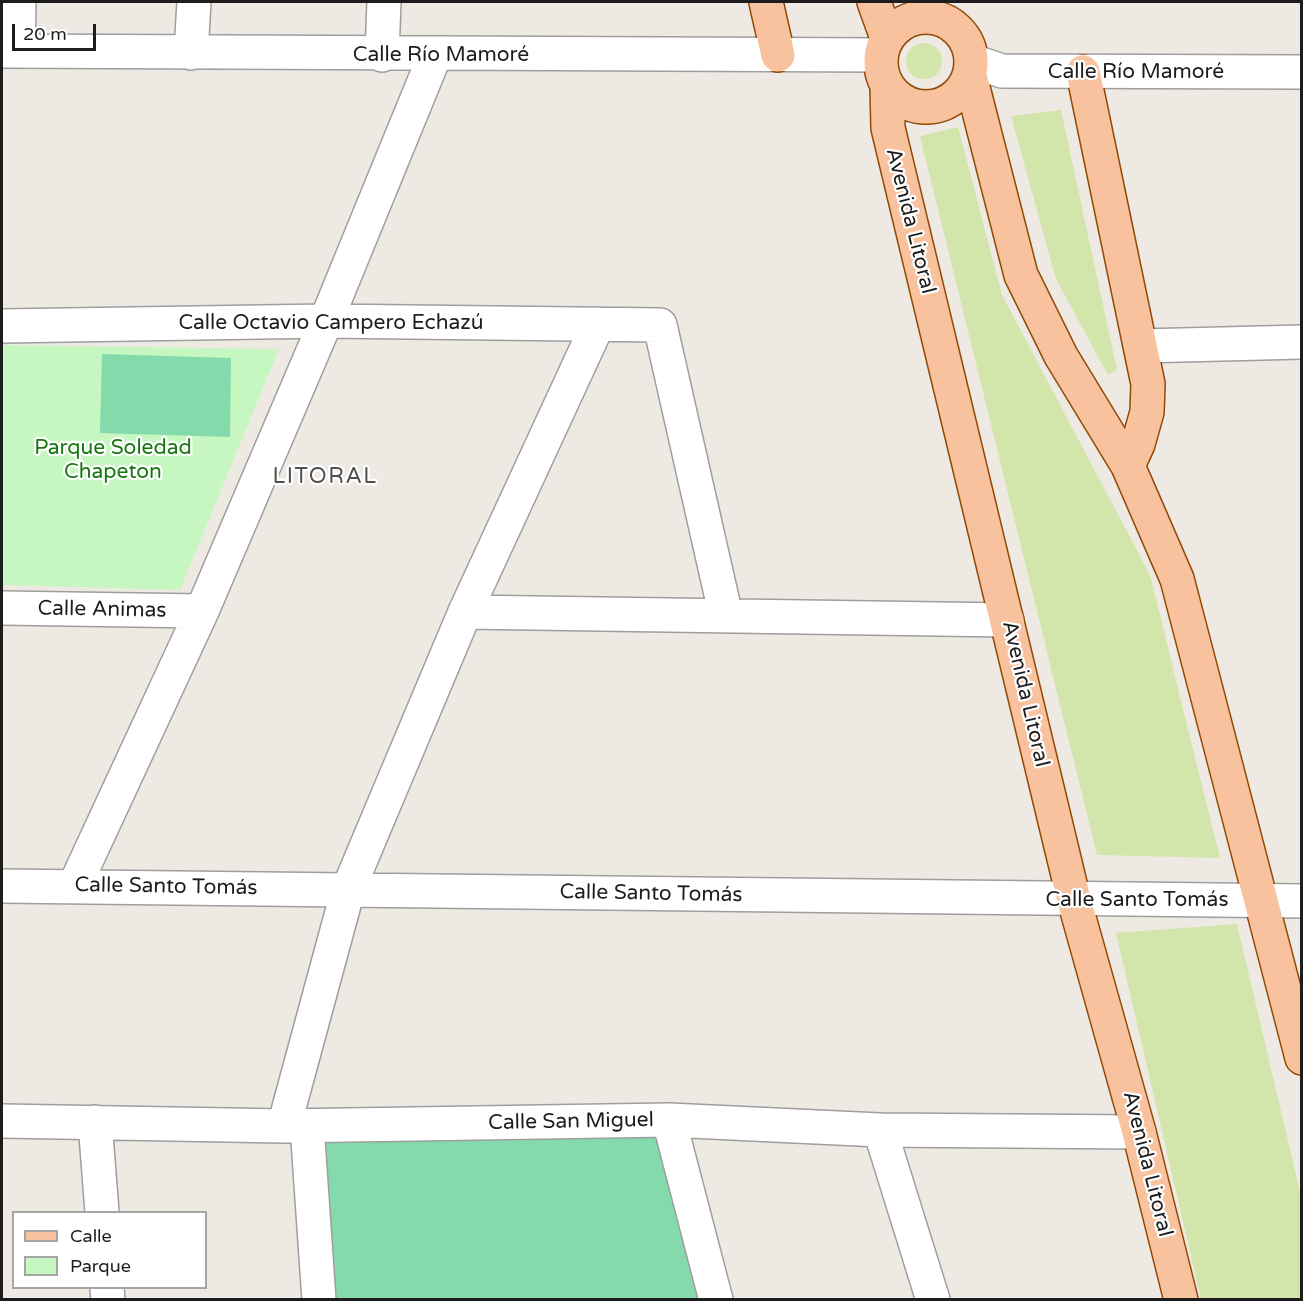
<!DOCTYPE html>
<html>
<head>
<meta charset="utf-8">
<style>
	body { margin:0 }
	#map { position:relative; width:1303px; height:1301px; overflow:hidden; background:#eee9e3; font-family:"Varela Round",sans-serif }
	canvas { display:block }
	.frame { position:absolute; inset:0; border:3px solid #1d1d1d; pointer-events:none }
	.legend { position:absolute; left:12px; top:1211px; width:195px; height:78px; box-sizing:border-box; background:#fff; border:2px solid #a5a5a5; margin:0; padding:8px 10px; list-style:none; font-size:18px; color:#1d1d1d }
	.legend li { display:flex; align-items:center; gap:12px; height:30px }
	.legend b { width:30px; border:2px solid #a5a5a5 }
	.scale { position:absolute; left:12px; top:24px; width:84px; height:27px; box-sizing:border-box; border:3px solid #1d1d1d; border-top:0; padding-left:8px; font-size:18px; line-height:21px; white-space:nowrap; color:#1d1d1d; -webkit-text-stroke:4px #fff; paint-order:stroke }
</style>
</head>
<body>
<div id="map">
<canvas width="1303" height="1301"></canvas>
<div class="frame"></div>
<ul class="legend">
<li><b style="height:8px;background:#f8c29e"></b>Calle</li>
<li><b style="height:16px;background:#c6f7c1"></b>Parque</li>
</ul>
<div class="scale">20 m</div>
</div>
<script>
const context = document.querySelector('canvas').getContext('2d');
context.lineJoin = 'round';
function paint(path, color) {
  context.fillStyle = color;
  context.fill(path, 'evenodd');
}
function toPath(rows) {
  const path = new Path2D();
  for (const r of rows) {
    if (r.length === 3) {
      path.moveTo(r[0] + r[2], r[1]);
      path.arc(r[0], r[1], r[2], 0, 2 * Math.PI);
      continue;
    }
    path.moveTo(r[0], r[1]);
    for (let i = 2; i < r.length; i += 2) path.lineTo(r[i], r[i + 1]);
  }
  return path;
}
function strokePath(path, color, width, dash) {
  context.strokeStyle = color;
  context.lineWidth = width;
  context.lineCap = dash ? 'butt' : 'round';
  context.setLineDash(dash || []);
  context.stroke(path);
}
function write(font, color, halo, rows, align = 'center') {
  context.font = font + ' "Varela Round",sans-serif';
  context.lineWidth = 4.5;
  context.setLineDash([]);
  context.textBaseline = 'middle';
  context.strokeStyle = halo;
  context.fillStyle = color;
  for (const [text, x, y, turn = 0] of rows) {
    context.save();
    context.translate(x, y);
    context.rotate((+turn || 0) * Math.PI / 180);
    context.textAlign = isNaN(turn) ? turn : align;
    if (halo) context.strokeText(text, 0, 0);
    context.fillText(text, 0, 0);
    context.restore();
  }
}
paint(toPath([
	[924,61,18],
	[1061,110,1117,370,1108,375,1056,279,1011,116],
	[958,127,1002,295,1150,575,1220,858,1097,855,920,136],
	[1237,924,1301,1196,1301,1299,1201,1299,1116,933]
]), '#d2e6ab');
paint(toPath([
	[2,345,279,349,180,590,2,585]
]), '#c6f7c1');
paint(toPath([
	[102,354,231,358,230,437,100,433],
	[664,1128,709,1299,328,1299,320,1131]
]), '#84daab');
const minor = toPath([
	[2,51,881,55],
	[18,51,19,2],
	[191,53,194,2],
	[382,55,384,2],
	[972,61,1002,71,1302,72],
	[2,326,326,321,660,325,726,616],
	[1141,346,1302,342],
	[2,608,202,611],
	[465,612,1007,620],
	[75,885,202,611,326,321,435,55],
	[2,886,1302,901],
	[669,1120,716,1300],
	[2,1121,284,1126,669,1120,880,1130,1139,1132],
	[95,1122,102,1212],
	[284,1126,348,890,465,612,598,324],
	[307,1126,319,1300],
	[880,1130,933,1300],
	[107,1288,108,1300]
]);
const major = toPath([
	[766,2,778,55],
	[874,2,887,38],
	[926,62,45],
	[1083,72,1148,384,1147,412,1138,444,1128,466],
	[970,76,1021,275,1061,356,1128,466,1177,579,1302,1058],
	[887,85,888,128,1074,900,1139,1132,1181,1300]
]);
strokePath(minor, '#9e9e9e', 36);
strokePath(major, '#904b06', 36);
strokePath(minor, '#fff', 33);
strokePath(major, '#f8c29e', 33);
write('21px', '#1d1d1d', '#fff', [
	["Calle Río Mamoré",441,55],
	["Calle Río Mamoré",1136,72],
	["Avenida Litoral",910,221,76],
	["Calle Octavio Campero Echazú",331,323],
	["Calle Animas",102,610,1],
	["Avenida Litoral",1025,694,77],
	["Calle Santo Tomás",166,887,1],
	["Calle Santo Tomás",651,894,1],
	["Calle Santo Tomás",1137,900],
	["Calle San Miguel",571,1122,-1],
	["Avenida Litoral",1147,1164,76]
]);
write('21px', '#187710', '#fff', [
	["Parque Soledad",113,448],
	["Chapeton",113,472]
]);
context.letterSpacing = '1.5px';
write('22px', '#505050', '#fff', [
	["LITORAL",325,477]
]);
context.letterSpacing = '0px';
</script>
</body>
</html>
